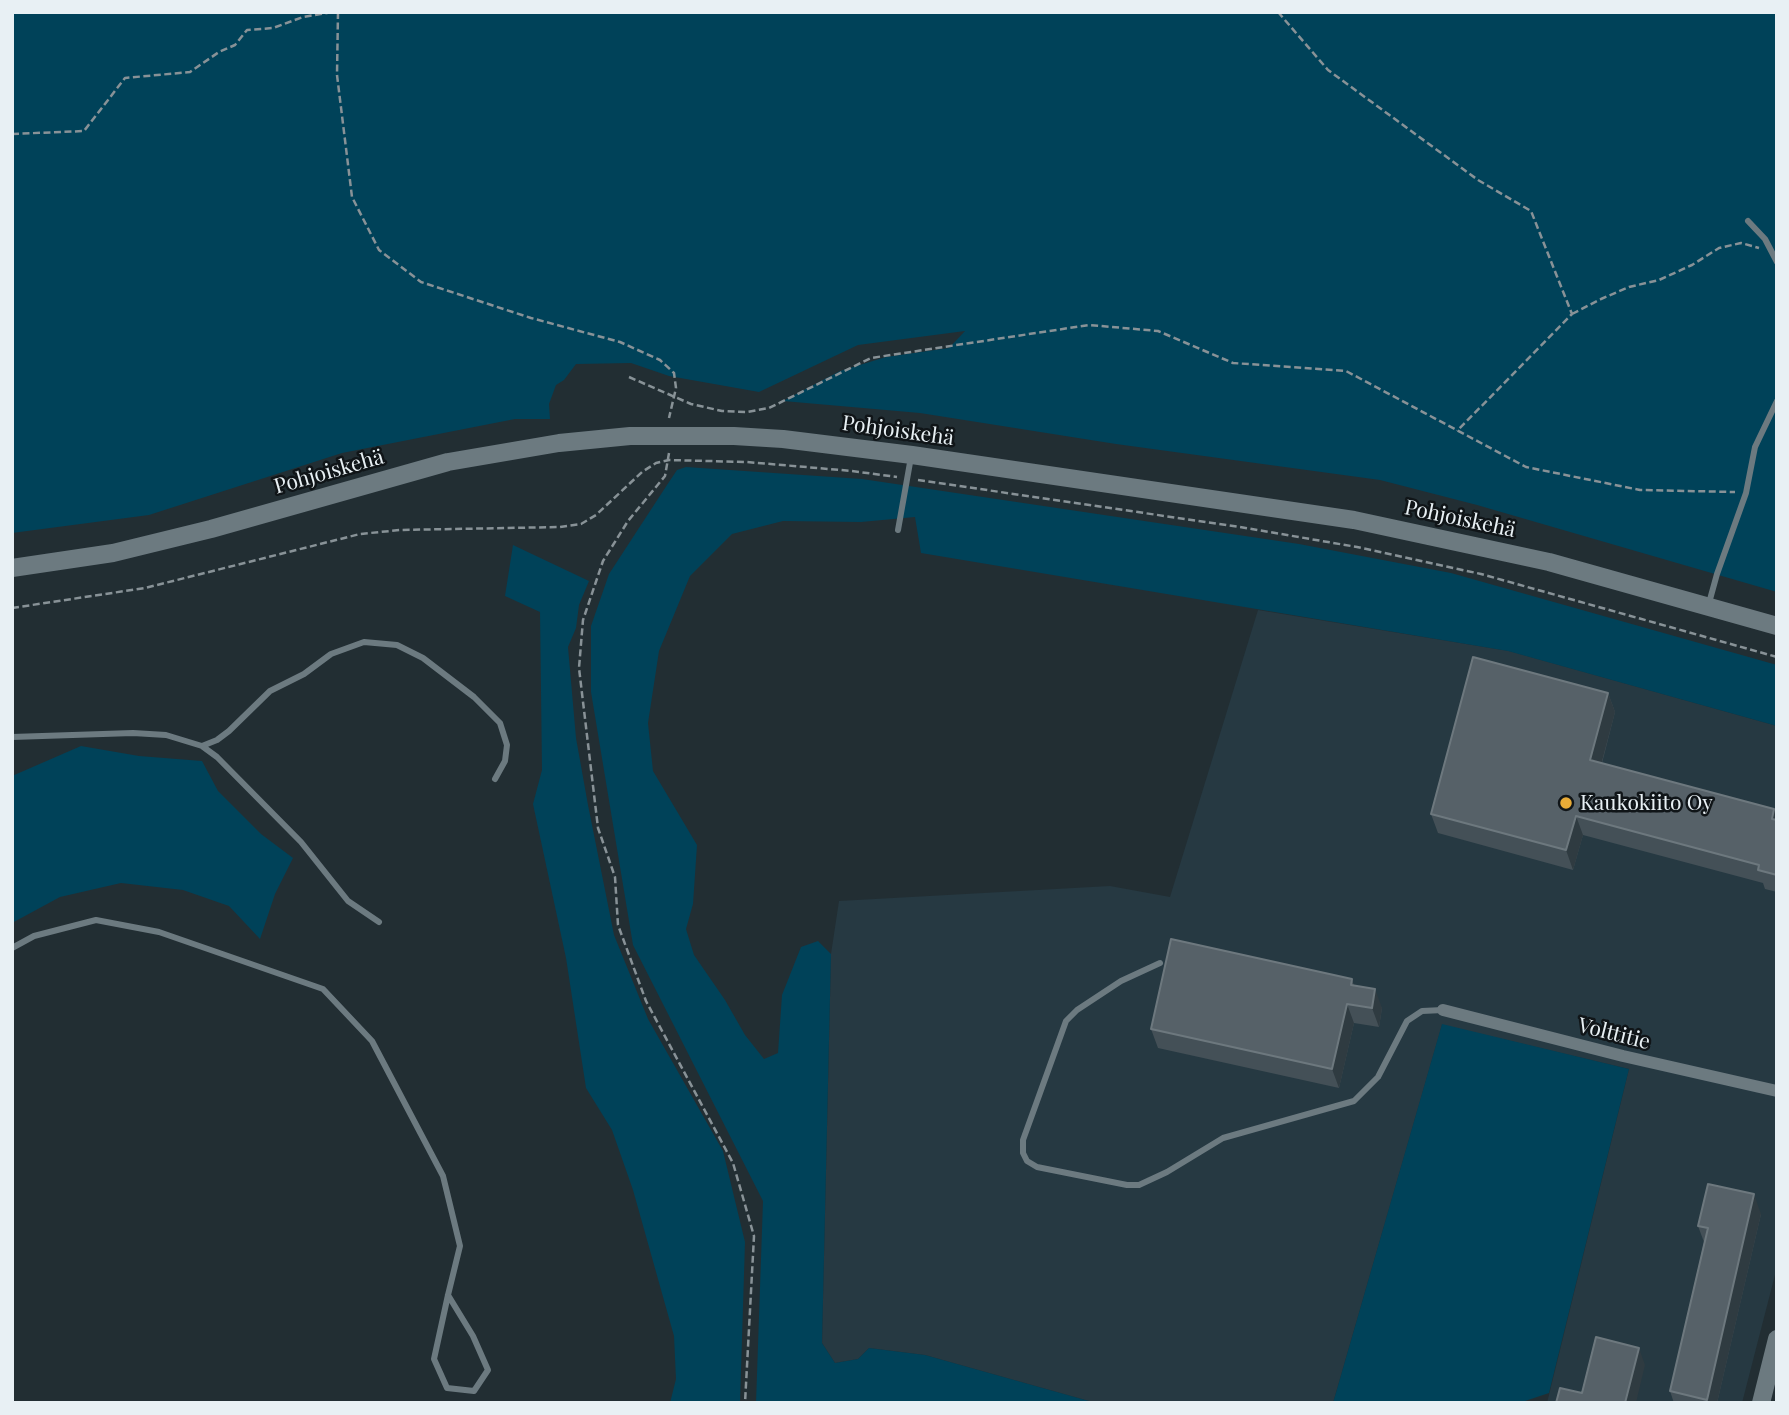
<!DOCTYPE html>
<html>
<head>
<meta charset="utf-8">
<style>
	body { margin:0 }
	#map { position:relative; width:1789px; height:1415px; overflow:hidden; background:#222e33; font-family:"Playfair Display",serif }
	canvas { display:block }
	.frame { position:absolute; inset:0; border:14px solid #e8f0f4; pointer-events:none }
</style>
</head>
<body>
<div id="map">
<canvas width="1789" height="1415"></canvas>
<div class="frame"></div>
</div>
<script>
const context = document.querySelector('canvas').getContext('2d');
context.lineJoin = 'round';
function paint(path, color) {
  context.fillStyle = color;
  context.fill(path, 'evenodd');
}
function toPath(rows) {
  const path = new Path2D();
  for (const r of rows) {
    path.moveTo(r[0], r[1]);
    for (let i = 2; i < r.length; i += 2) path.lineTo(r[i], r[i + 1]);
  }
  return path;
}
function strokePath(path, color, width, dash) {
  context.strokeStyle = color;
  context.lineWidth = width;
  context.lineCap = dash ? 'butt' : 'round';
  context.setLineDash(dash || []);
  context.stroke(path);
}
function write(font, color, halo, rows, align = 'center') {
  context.font = font + ' "Playfair Display",serif';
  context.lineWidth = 5;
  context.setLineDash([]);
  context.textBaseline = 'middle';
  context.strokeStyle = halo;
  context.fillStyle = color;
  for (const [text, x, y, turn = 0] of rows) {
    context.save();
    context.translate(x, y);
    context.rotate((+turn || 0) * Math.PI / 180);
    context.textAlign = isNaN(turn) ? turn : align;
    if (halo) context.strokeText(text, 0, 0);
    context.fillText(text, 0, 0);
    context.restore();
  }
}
paint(toPath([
	[1258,610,1509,651,1777,726,1777,1267,1742,1403,1547,1403,1629,1069,1442,1025,1333,1403,1096,1403,925,1355,869,1348,858,1359,835,1363,822,1343,831,954,839,901,1110,886,1170,897]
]), '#263942');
paint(toPath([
	[12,12,1777,12,1777,592,1477,505,1380,480,1116,444,920,413,783,401,840,371,886,357,949,348,965,331,858,345,759,392,669,376,631,363,576,364,564,380,556,385,549,404,550,419,515,419,342,453,149,515,12,533],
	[686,467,862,479,1299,544,1451,573,1777,665,1777,726,1508,651,921,553,915,517,861,522,783,521,732,534,690,576,659,651,648,723,653,771,697,845,693,904,686,929,694,955,725,1000,745,1035,764,1059,778,1053,782,995,801,947,818,941,831,954,822,1343,835,1363,858,1359,869,1348,925,1355,1096,1403,756,1403,763,1201,633,945,591,692,591,626,609,574,667,485,677,470],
	[513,545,589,581,579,605,576,628,568,647,576,738,588,805,614,935,648,1019,723,1151,745,1242,740,1403,670,1403,676,1379,674,1336,633,1190,612,1130,586,1088,566,958,533,804,542,770,540,612,505,596],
	[81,746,139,756,202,761,218,791,261,834,293,858,275,894,260,939,229,906,183,890,121,883,60,897,12,923,12,776],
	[1442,1024,1629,1069,1549,1393,1519,1403,1333,1403]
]), '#004259');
strokePath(toPath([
	[338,12,337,75,352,197,379,250,421,282,531,318,620,342,660,360,674,373,676,388,669,418],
	[1278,12,1328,70,1478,180,1531,211,1572,314,1457,431],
	[12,134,84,131,125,78,190,72,219,52,235,45,247,30,273,28,303,17,333,12],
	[1572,314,1601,299,1629,287,1659,280,1692,265,1719,248,1741,243,1759,248],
	[629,377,691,404,722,411,747,412,769,408,871,358,1089,325,1158,331,1233,363,1346,371,1526,467,1640,490,1735,492],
	[669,453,665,476,628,521,603,561,583,620,579,668,598,828,615,877,618,925,646,1001,733,1163,754,1236,745,1403],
	[918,480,1240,527,1357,547,1481,574,1777,657],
	[12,608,145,588,360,534,400,530,560,527,581,524,596,515,642,472,656,463,669,460,747,462,852,471,897,477]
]), '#889297', 2.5, [7, 3.5]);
strokePath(toPath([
	[1748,221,1765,239,1777,262],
	[898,530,911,457],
	[1709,603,1717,574,1746,493,1755,447,1777,401],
	[12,737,133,733,166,735,202,746,217,757,301,842,348,901,379,922],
	[202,746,217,740,229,731,270,691,304,674,331,654,364,642,397,645,423,658,474,697,500,723,507,745,505,761,495,779],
	[12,948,34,936,96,920,159,932,323,989,372,1041,443,1176,460,1246,448,1295,434,1359,447,1388,474,1391,488,1370,473,1336,448,1295],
	[1160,963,1121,981,1077,1010,1066,1021,1023,1140,1023,1153,1027,1161,1037,1167,1127,1185,1139,1185,1167,1172,1223,1138,1354,1101,1378,1077,1407,1021,1422,1011,1443,1010]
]), '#6c7a80', 6);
strokePath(toPath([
	[1443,1010,1623,1056,1777,1091]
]), '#6c7a80', 12);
strokePath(toPath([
	[12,568,113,553,211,529,448,462,559,443,630,436,734,436,783,439,912,455,1354,520,1549,562,1777,626],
	[1761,1403,1777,1339]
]), '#6c7a80', 18);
paint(toPath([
	[1608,693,1615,712,1602,763,1774,809,1777,816,1777,892,1765,889,1763,883,1583,835,1573,870,1438,833,1431,814],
	[1352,979,1354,986,1382,1008,1379,1027,1354,1023,1339,1088,1158,1048,1151,1029],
	[1761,1214,1717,1403,1674,1403,1670,1391,1704,1242,1698,1226]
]), '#445057');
paint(toPath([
	[1608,693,1615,712,1597,780,1590,760],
	[1774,809,1777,816,1777,833,1772,819],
	[1576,816,1583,835,1573,870,1566,850],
	[1375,989,1382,1008,1379,1027,1372,1008],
	[1347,1004,1354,1023,1339,1088,1332,1069],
	[1754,1194,1761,1214,1717,1403,1708,1403,1707,1400],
	[1639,1348,1645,1365,1636,1403,1625,1403]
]), '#2f3b41');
const building = toPath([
	[1473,657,1608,693,1590,760,1774,809,1772,819,1777,820,1777,875,1758,870,1759,865,1576,816,1566,850,1431,814,1473,657],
	[1171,939,1352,979,1351,985,1375,989,1372,1008,1347,1004,1332,1069,1151,1029,1171,939],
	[1708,1184,1754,1194,1707,1400,1670,1391,1708,1228,1698,1226,1708,1184],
	[1596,1337,1639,1348,1625,1403,1556,1403,1560,1388,1582,1393,1596,1337]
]);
paint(building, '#566168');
strokePath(building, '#6d787e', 2);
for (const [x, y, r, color] of [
	[1566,803,7,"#e8ab37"]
]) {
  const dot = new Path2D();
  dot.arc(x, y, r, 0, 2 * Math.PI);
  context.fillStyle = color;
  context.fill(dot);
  strokePath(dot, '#101518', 2.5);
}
write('21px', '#e8f0f4', '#101518', [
	["Pohjoiskehä",898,431,8],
	["Pohjoiskehä",329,472,-16],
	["Pohjoiskehä",1460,519,12],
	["Volttitie",1614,1034,14]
]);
write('21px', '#e8f0f4', '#101518', [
	["Kaukokiito Oy",1580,803]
], 'left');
</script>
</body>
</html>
